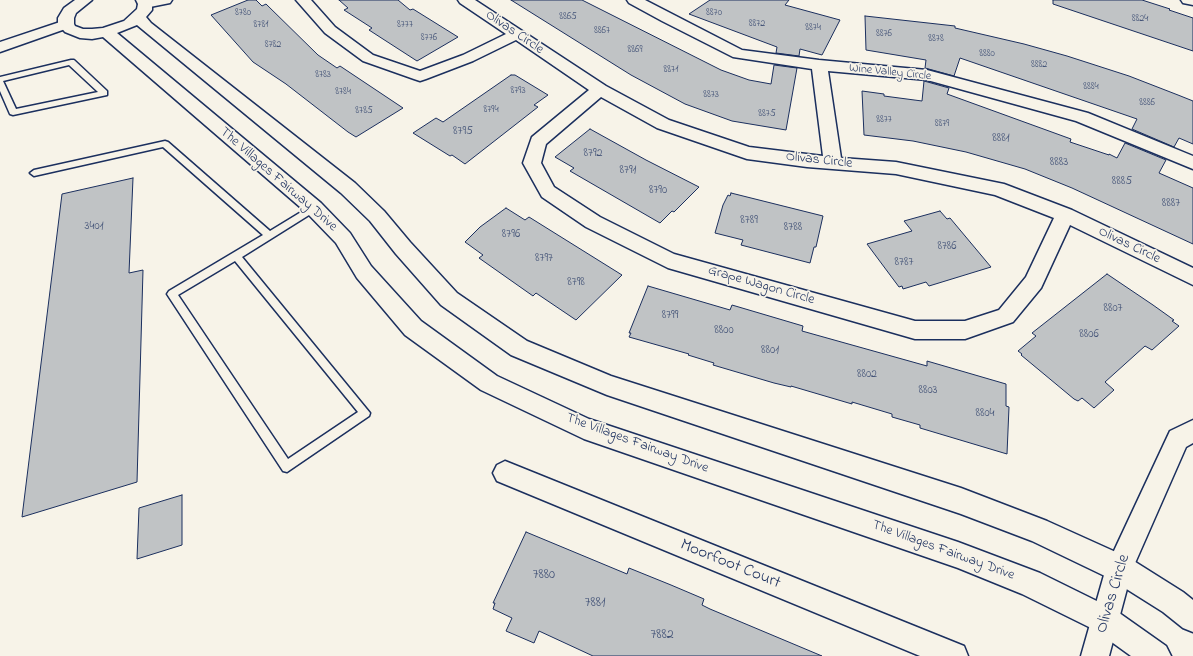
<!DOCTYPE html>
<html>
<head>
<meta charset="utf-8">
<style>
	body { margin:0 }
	canvas { display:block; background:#f7f3e8 }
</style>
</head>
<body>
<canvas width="1193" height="656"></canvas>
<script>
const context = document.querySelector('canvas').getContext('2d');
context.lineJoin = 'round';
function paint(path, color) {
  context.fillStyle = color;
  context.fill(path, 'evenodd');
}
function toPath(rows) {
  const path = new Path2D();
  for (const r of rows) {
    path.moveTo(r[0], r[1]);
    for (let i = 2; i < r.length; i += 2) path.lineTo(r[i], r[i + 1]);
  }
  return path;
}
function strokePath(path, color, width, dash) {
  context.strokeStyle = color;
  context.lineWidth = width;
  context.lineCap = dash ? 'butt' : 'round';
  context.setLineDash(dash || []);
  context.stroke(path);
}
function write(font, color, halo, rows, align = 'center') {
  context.font = font + ' "Indie Flower",sans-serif';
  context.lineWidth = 3.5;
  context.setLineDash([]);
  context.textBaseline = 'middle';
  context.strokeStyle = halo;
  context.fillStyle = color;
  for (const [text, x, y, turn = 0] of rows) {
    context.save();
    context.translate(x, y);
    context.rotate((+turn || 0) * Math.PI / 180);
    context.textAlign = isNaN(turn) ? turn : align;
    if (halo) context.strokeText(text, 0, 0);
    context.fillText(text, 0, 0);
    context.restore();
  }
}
const building = toPath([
	[248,0,256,0,262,6,266,4,318,55,337,68,340,66,403,108,356,137,348,132,286,84,253,62,211,15,248,0],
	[339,0,398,0,410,10,413,9,458,37,417,61,369,30,372,28,344,10,348,8,339,0],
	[511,0,582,0,721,70,749,80,771,84,774,65,797,68,786,130,732,121,685,104,631,75,511,0],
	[710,0,789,0,785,5,840,20,822,55,800,49,799,56,776,53,777,47,689,14,710,0],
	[1053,0,1142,0,1170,9,1169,10,1193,18,1193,51,1053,4,1053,0],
	[865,16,955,26,955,28,1024,44,1067,56,1129,76,1178,95,1193,101,1193,144,1179,138,1174,147,1132,129,1137,119,960,58,954,76,925,68,926,60,866,50,865,16],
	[511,75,515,75,548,95,534,105,538,107,465,164,452,155,450,156,413,133,436,118,443,122,511,75],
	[924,81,949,88,947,94,1071,139,1070,142,1109,155,1109,154,1117,158,1125,143,1166,160,1159,173,1193,188,1193,244,1072,188,1025,169,966,152,913,141,864,135,862,91,884,94,884,96,922,101,924,81],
	[590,129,646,160,699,187,674,212,672,211,660,223,570,171,574,168,555,157,590,129],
	[133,178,129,273,143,270,137,482,22,517,62,194,133,178],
	[731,193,823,216,816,247,814,247,810,263,741,245,743,240,715,233,723,205,728,195,730,196,731,193],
	[506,208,525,220,529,217,622,275,576,320,536,293,533,296,479,258,483,255,465,242,480,227,506,208],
	[940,211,947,219,950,218,991,267,929,286,926,282,903,289,902,286,899,287,867,244,912,231,904,221,940,211],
	[1107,274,1153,305,1174,320,1172,321,1179,326,1152,350,1145,346,1105,382,1114,390,1094,408,1082,398,1078,401,1074,399,1021,355,1022,354,1018,351,1036,336,1032,333,1107,274],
	[648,286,730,310,732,305,803,326,802,331,927,366,927,361,1006,384,1006,406,1009,407,1007,454,920,428,920,425,892,417,892,414,852,402,852,404,791,386,791,387,774,383,713,365,714,363,688,355,689,354,629,337,631,333,629,333,648,286],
	[182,495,182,545,137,559,139,508,182,495],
	[526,532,627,574,629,568,671,585,704,599,702,605,710,609,822,656,593,656,539,631,534,643,506,631,512,618,493,609,495,603,493,603,526,532]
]);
paint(building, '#c0c3c5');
strokePath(building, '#1b2f5e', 1);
const service = toPath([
	[71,60,74,60,107,91,107,95,13,115,10,114,0,91,0,77,71,60],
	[69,65,98,92,16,109,3,81,69,65],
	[165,141,168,142,270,231,311,206,314,205,318,208,317,210,242,257,370,413,369,416,287,472,283,471,167,294,169,291,263,235,163,147,34,176,30,173,34,170,165,141],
	[235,261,358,412,288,459,178,295,235,261]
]);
const minor = toPath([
	[144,0,172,0,170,3,145,8,140,7,138,4,140,1,144,0],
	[296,0,311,0,335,27,373,55,420,71,463,55,506,34,460,3,458,0,475,0,606,86,669,120,749,147,823,156,812,69,733,57,662,21,629,3,627,0,645,0,742,50,819,60,927,70,1088,113,1193,156,1193,169,1076,121,927,80,828,71,841,158,896,162,1004,184,1072,210,1193,268,1193,285,1070,225,1041,288,1013,322,965,339,915,339,668,268,586,227,542,197,523,163,532,137,589,90,516,40,473,61,426,79,420,81,414,79,363,61,325,33,296,0],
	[601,97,657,128,747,159,807,167,896,174,995,195,1054,218,1026,277,999,310,965,321,915,321,674,254,600,217,554,187,541,163,546,144,601,97],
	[1181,0,1193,0,1193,5,1183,3,1181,0],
	[66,20,71,21,73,24,71,27,0,52,0,42,66,20],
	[1193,420,1193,443,1186,447,1132,570,1109,656,1081,656,1106,568,1170,431,1193,420],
	[505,461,964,646,968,656,920,656,497,481,493,473,497,465,505,461]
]);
const tertiary = toPath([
	[75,0,92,0,76,13,74,18,74,24,75,26,83,29,92,29,103,28,124,21,137,9,138,4,136,0,150,0,152,4,152,10,146,17,151,23,355,183,384,211,410,242,457,293,527,341,611,376,961,488,1047,521,1129,558,1183,592,1193,600,1193,632,1183,628,1163,612,1109,578,1032,541,961,514,607,395,511,355,441,305,396,254,370,221,341,193,137,25,117,33,321,203,350,233,371,266,421,321,497,376,589,419,958,542,1040,573,1115,610,1166,646,1171,656,1131,656,1095,630,1022,594,958,568,584,439,481,390,405,335,357,278,336,243,307,213,103,37,92,39,80,38,65,32,58,24,58,18,64,8,75,0]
]);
strokePath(service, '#1b2f5e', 3);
strokePath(minor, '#1b2f5e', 3);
strokePath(tertiary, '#1b2f5e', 3);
paint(service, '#f7f3e8');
paint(minor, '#f7f3e8');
paint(tertiary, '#f7f3e8');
write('10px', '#445478', null, [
	["8780",243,13],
	["8870",714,13],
	["8865",568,17],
	["8824",1140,19],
	["8872",757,24],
	["8781",261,25],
	["8777",405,25],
	["8874",813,28],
	["8867",602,31],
	["8876",884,34],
	["8776",429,38],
	["8878",936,39],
	["8782",273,45],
	["8869",635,50],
	["8880",987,54],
	["8882",1039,65],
	["8871",671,70],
	["8783",323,75],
	["8884",1091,87],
	["8793",518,91],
	["8784",343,92],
	["8873",711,95],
	["8886",1147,103],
	["8794",491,110],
	["8785",364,111],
	["8875",767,114],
	["8877",884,120],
	["8879",942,124]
]);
write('12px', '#1b2f5e', '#f7f3e8', [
	["Wine Valley Circle",890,73,6]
]);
write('12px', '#445478', null, [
	["8795",463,132],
	["8881",1001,139],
	["8792",593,154],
	["8883",1059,163],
	["8791",628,171],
	["8885",1122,182],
	["8790",658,191],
	["8887",1171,204],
	["8789",749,221],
	["3401",94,227],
	["8788",793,228],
	["8796",511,235],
	["8786",947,247],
	["8797",544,259],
	["8787",904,263],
	["8798",576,283],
	["8807",1113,309],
	["8799",670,316],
	["8800",724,331],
	["8806",1089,335],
	["8801",770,351],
	["8802",867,375],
	["8803",928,391],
	["8804",985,414]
]);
write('14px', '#1b2f5e', '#f7f3e8', [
	["Olivas Circle",514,33,34],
	["Olivas Circle",819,161,6],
	["The Villages Fairway Drive",278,180,41],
	["Olivas Circle",1129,246,26],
	["Grape Wagon Circle",761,286,16],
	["The Villages Fairway Drive",637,444,20],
	["The Villages Fairway Drive",943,551,20]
]);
write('14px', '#445478', null, [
	["7880",544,576],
	["7881",595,604],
	["7882",662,636]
]);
write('17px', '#1b2f5e', '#f7f3e8', [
	["Moorfoot Court",730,565,22],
	["Olivas Circle",1114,594,-73]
]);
</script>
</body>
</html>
